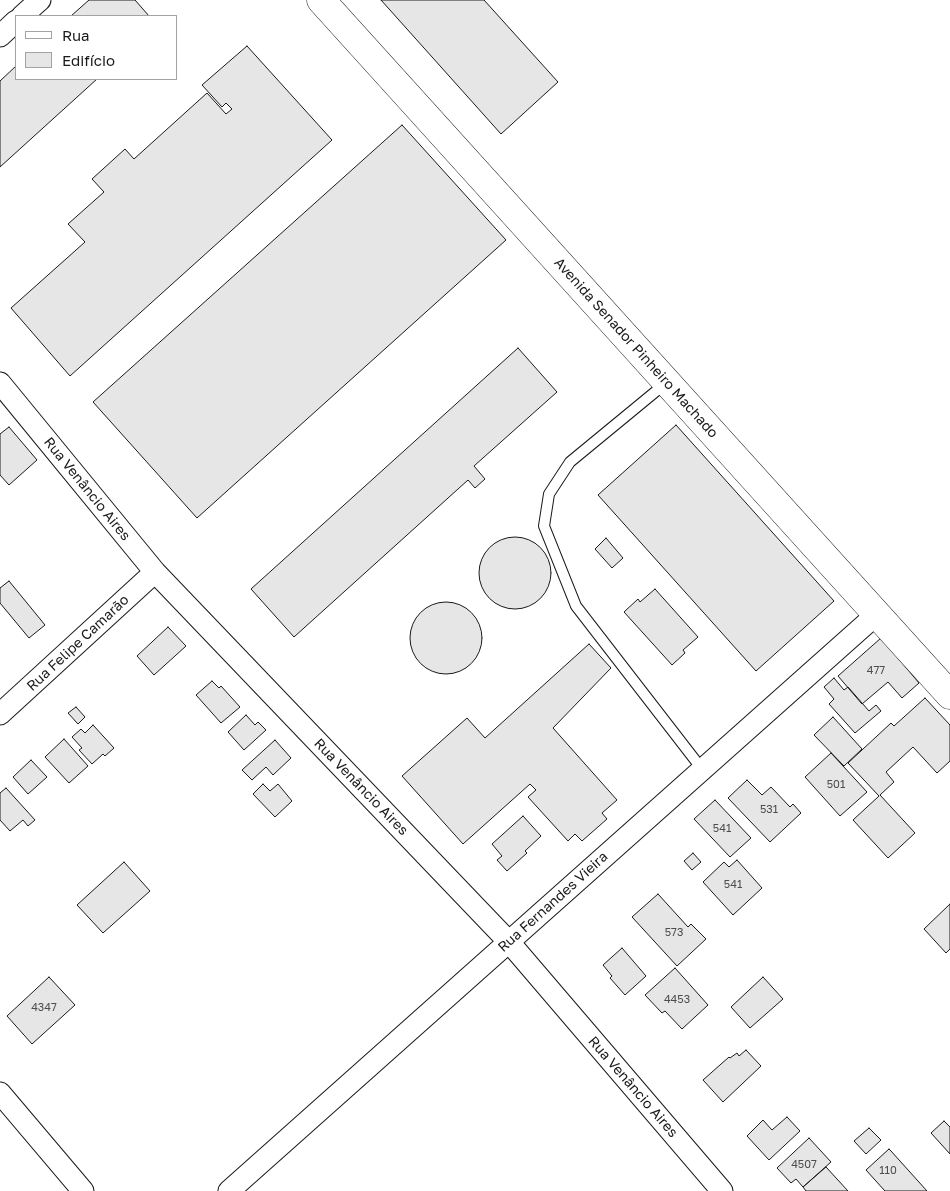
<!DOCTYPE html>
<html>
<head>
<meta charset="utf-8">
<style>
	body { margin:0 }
	#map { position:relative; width:950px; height:1191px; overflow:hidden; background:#fff; font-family:"Golos Text",sans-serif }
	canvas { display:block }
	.legend { position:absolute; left:15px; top:15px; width:162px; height:65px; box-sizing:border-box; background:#fff; border:1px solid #a3a3a3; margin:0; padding:6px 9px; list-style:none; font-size:15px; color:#1a1a1a }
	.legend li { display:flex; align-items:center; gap:10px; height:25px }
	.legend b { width:25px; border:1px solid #a3a3a3 }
</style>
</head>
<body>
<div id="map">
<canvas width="950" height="1191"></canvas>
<ul class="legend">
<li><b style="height:6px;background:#fff"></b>Rua</li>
<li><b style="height:14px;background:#e6e6e6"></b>Edifício</li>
</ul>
</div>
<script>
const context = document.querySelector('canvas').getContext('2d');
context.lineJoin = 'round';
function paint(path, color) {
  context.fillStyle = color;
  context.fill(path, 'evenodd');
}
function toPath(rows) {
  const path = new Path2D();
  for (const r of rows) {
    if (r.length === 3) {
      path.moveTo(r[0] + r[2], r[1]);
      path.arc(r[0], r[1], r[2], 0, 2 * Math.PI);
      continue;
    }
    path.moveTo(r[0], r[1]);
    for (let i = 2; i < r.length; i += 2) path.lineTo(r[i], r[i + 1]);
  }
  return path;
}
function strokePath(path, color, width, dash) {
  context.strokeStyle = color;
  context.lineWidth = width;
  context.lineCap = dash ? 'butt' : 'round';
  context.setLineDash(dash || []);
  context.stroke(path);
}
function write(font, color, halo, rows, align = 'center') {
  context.font = font + ' "Golos Text",sans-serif';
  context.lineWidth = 4;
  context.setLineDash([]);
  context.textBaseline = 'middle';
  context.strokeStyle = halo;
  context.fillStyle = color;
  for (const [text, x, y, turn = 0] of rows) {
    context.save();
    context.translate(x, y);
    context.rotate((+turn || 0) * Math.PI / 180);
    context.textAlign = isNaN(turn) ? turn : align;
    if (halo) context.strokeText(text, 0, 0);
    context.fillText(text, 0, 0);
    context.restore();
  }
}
const building = toPath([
	[89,0,135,0,149,16,71,16,89,0],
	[381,0,484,0,558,82,501,134,381,0],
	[247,46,332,140,70,376,11,308,85,242,68,224,104,192,92,179,125,149,134,159,207,93,226,114,232,109,226,103,222,107,202,85,247,46],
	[16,66,16,79,97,79,0,167,0,81,16,66],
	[402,125,506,240,197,518,93,402,402,125],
	[518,348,557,392,474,466,485,479,475,488,468,480,294,637,251,589,518,348],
	[676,425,834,601,756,671,598,495,676,425],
	[9,427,37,460,9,485,0,475,0,434,9,427],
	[515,573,36],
	[606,538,623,558,612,568,595,549,606,538],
	[9,581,45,625,29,638,0,603,0,588,9,581],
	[655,589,698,637,683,650,685,653,672,665,624,612,638,599,640,602,655,589],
	[446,638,36],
	[168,627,186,646,154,675,137,656,168,627],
	[881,638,919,683,902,698,888,682,862,704,838,676,881,638],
	[589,644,611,668,553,728,617,800,602,813,607,819,582,841,575,834,568,841,528,797,536,790,530,784,463,844,402,776,467,718,485,738,589,644],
	[834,678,844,690,848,687,869,711,876,705,881,711,855,733,829,704,834,699,824,687,834,678],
	[212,681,219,688,221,686,240,707,221,723,196,695,212,681],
	[925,698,950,725,950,761,937,773,913,747,886,772,894,782,880,795,915,833,888,858,853,820,879,796,848,763,891,723,894,726,925,698],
	[76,707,85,717,78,724,68,713,76,707],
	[246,715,255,725,258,722,266,730,244,750,228,732,246,715],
	[833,717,862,749,844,766,814,735,833,717],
	[93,725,114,748,105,756,103,754,92,764,79,750,82,748,72,737,81,729,85,733,93,725],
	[64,739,88,766,69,783,45,757,64,739],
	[275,740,291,758,273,775,266,767,252,780,242,770,275,740],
	[831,753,867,792,840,816,805,777,831,753],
	[31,760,47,777,28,794,13,777,31,760],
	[747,780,762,795,771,787,790,807,793,804,801,813,770,842,728,798,747,780],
	[263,784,270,791,278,784,292,801,275,817,253,794,263,784],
	[6,788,35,820,28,826,23,820,10,831,0,820,0,793,6,788],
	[715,800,751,838,730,857,694,819,715,800],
	[523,816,541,836,525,851,527,853,507,871,497,860,502,856,492,844,523,816],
	[693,853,701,862,692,870,684,861,693,853],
	[737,860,762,888,733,915,703,882,724,862,729,867,737,860],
	[124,862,150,891,103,933,77,905,124,862],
	[658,894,688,927,691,924,706,939,677,966,632,917,658,894],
	[950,904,950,949,946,953,924,929,950,904],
	[622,948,646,976,625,995,610,978,612,976,603,965,622,948],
	[675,968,708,1005,682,1029,665,1011,662,1013,645,995,675,968],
	[49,977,75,1005,32,1044,7,1016,49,977],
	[763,977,783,999,750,1028,731,1007,763,977],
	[746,1050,761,1066,723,1102,703,1080,729,1057,730,1058,737,1053,739,1056,746,1050],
	[787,1117,800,1131,769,1160,747,1136,763,1120,772,1130,787,1117],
	[944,1121,950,1127,950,1154,931,1133,944,1121],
	[869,1128,881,1140,866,1154,854,1141,869,1128],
	[809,1138,831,1162,803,1187,796,1179,791,1183,777,1168,809,1138],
	[889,1149,891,1151,927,1191,885,1191,875,1180,866,1170,889,1149],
	[826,1167,848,1191,806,1191,803,1187,826,1167]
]);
paint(building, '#e6e6e6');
strokePath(building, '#1a1a1a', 1);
const service = toPath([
	[666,383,570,462,549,494,544,526,576,606,702,769]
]);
const minor = toPath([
	[22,16,40,0],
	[0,36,16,21],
	[0,383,155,572,509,942,722,1191],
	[0,714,155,572],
	[0,1093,83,1191],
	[229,1191,877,614]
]);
const secondary = toPath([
	[321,0,950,695]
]);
strokePath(service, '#1a1a1a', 12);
strokePath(minor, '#1a1a1a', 23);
strokePath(secondary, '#1a1a1a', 29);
strokePath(service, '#fff', 10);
strokePath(minor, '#fff', 21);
strokePath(secondary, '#fff', 28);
write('11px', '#4d4d4d', null, [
	["477",876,671],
	["501",836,785],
	["531",769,810],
	["541",722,829],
	["541",733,885],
	["573",674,933],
	["4453",677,1000],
	["4347",44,1008],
	["4507",804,1165],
	["110",888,1171]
]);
write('14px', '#1a1a1a', '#fff', [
	["Avenida Senador Pinheiro Machado",636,348,48],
	["Rua Venâncio Aires",87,489,51],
	["Rua Felipe Camarão",78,643,-43],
	["Rua Venâncio Aires",361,787,46],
	["Rua Fernandes Vieira",553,902,-42],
	["Rua Venâncio Aires",633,1087,49]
]);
</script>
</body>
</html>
